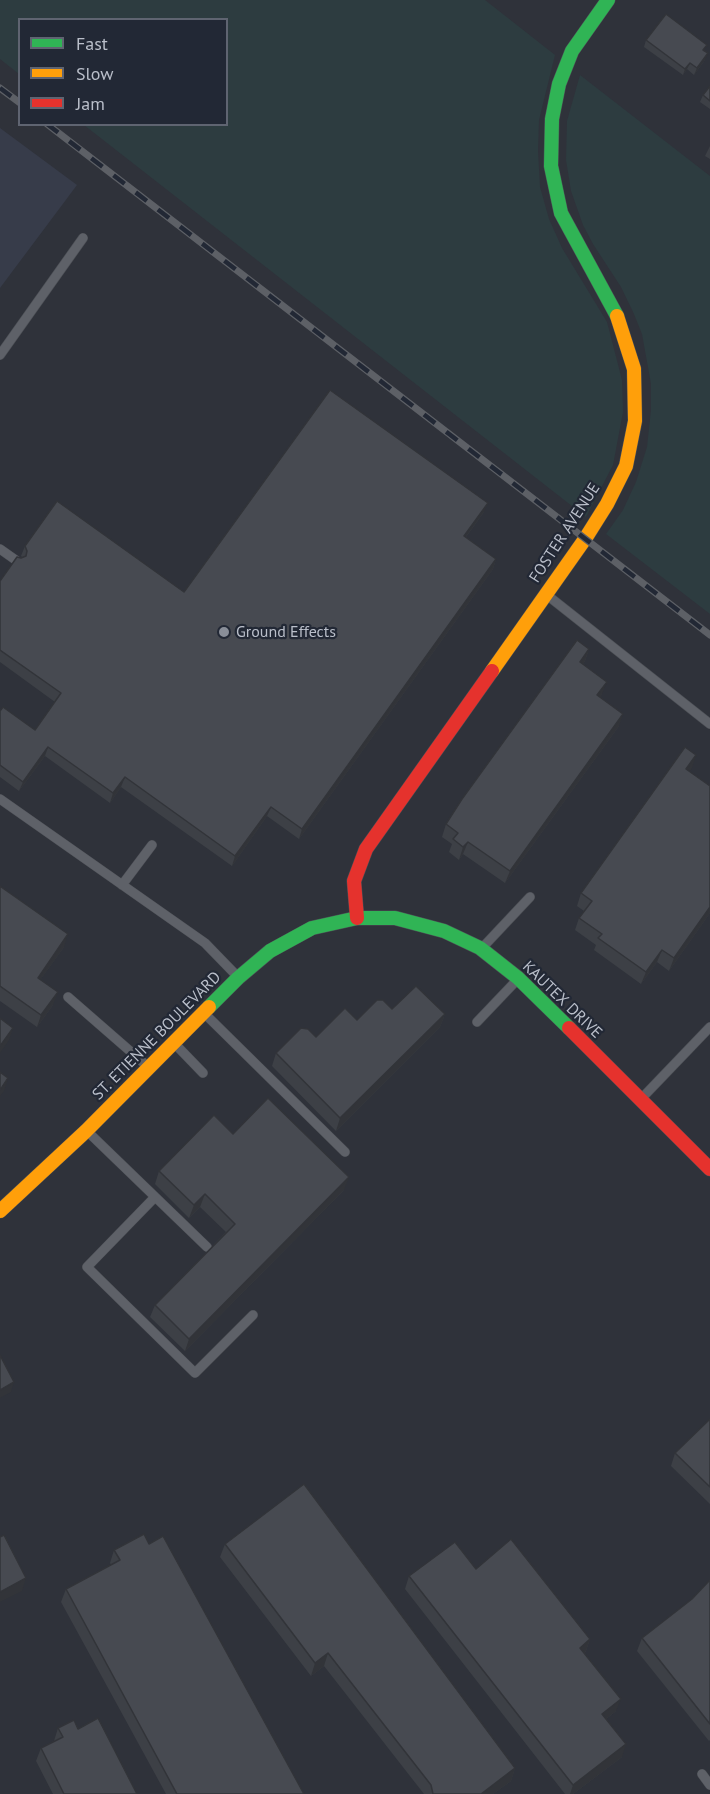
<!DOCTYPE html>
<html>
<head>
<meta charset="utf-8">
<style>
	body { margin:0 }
	#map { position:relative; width:710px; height:1794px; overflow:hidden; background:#2f323a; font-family:"PT Sans",sans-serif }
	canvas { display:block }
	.legend { position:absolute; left:18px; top:18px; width:210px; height:108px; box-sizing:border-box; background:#222835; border:2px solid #5f6471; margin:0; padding:8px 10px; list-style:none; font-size:18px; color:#babfca }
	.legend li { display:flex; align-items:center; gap:12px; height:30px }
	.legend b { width:30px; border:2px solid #5f6471 }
</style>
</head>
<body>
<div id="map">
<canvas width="710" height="1794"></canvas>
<ul class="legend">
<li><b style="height:8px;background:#30b455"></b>Fast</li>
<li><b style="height:8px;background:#ff9f0a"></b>Slow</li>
<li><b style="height:8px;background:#e5322d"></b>Jam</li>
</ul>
</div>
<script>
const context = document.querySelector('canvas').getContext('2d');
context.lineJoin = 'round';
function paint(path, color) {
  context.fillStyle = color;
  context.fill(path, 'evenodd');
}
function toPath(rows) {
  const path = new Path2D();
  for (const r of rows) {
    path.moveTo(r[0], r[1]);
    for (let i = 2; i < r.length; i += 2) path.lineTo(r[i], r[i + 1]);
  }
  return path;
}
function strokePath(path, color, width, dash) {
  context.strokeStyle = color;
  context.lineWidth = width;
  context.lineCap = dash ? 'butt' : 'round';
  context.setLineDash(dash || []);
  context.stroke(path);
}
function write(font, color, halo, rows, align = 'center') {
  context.font = font + ' "PT Sans",sans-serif';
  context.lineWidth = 4.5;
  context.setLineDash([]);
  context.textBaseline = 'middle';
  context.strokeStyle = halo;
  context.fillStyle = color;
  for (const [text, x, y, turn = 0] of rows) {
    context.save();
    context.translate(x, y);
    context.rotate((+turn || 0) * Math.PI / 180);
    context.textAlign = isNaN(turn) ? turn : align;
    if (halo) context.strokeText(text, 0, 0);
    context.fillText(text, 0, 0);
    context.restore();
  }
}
paint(toPath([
	[0,128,77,185,0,288]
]), '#373c4a');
paint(toPath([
	[0,0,485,0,555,55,539,120,538,151,540,187,549,219,562,248,607,322,622,380,623,412,613,465,586,517,84,125,226,124,226,20,20,20,19,74,0,59],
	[580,75,710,176,710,614,606,534,623,510,636,482,647,447,651,410,651,384,642,334,634,314,621,287,593,244,583,225,571,191,566,160,567,121]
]), '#2d3c40');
const lane = toPath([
	[0,355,83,238],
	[0,549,17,561],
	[547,595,710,724],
	[0,799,205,943,237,976],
	[122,885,152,845],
	[483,947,530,897],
	[68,997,146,1065],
	[206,1015,345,1152],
	[477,1022,517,980],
	[175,1044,203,1073],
	[641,1099,710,1027],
	[88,1132,207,1247],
	[155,1197,87,1267,195,1373,253,1315],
	[702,1774,710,1785]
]);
const fast = toPath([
	[608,0,572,51,559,84,552,119,551,166,561,213,617,316],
	[209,1007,238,978,270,951,312,928,357,918,395,918,444,931,480,948,518,978,569,1028]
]);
const slow = toPath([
	[492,671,585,539,607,504,626,466,635,421,634,369,617,316],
	[0,1211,86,1131,209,1007]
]);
const jam = toPath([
	[357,918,354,881,366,849,492,671],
	[569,1028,710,1169]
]);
strokePath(lane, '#4c4f55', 10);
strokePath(fast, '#4c4f55', 15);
strokePath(slow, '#4c4f55', 15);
strokePath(jam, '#4c4f55', 15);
strokePath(lane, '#5e6168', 9);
strokePath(fast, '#30b455', 14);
strokePath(slow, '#ff9f0a', 14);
strokePath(jam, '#e5322d', 14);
const rail = toPath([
	[0,88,20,103],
	[47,124,710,635]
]);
strokePath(rail, '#5d6066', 7);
strokePath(rail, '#222835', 4.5, [14]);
paint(toPath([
	[646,40,704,51,705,60,694,75,687,69,683,75,644,47],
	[710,86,710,109,700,102,703,95],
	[710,146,710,159,705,156],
	[484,512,466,537,496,559,493,569,299,839,267,816,232,866,121,787,110,803,45,756,19,791,0,777,0,711,35,730,55,702,0,662,0,581,22,557,21,556,25,546,184,592],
	[589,649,585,661,583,664,602,694,600,697,619,726,505,883,463,854,459,860,449,852,452,844,442,837,446,824],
	[692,768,689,771,710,913,669,971,657,962,641,984,594,950,596,945,575,930,579,918,584,911,577,906,581,893],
	[0,886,64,947,40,980,53,1005,37,1027,0,1001],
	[392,1009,445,1014,440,1027,336,1131,272,1066,276,1053,357,1020],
	[233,1134,344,1190,185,1351,150,1317,155,1305,226,1232,200,1207,189,1218,155,1184,159,1171],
	[710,1419,710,1504,671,1466,675,1453],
	[149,1544,304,1794,166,1794,61,1602,66,1589,111,1565,110,1563,114,1550],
	[225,1544,515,1768,511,1781,493,1794,424,1794,324,1666,311,1676,220,1557],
	[476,1569,590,1639,586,1651,584,1653,616,1711,606,1719,622,1757,573,1794,565,1794,405,1589,409,1576],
	[710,1580,710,1740,709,1741,637,1651,642,1638,692,1599],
	[58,1728,78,1729,137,1794,53,1794,36,1761,41,1748,54,1741]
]), '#3d4046');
paint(toPath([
	[708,53,705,60,694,75,697,68],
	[690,63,687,69,683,75,685,69],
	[488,503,484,512,460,545,464,536],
	[496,559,493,569,299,839,302,829],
	[589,649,585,661,575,675,580,662],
	[607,682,602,694,593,708,597,695],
	[623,714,619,726,505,883,510,871],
	[48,747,45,756,19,791,23,782],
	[696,755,692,768,682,782,686,769],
	[125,777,121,787,110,803,113,793],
	[271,807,267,816,232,866,235,856],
	[468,842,463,854,459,860,463,847],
	[710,907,710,913,669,971,674,958],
	[68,934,64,947,33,990,38,978],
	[662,950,657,962,641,984,646,972],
	[58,992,53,1005,37,1027,41,1015],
	[445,1014,440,1027,336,1131,340,1118],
	[13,1028,9,1040,0,1053,0,1046],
	[8,1078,4,1091,0,1096,0,1090],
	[349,1177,344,1190,185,1351,189,1339],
	[205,1194,200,1207,189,1218,194,1205],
	[14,1382,11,1392,0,1398,0,1390],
	[26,1578,22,1591,0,1602,0,1592],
	[590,1639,586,1651,575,1660,580,1648],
	[328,1653,324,1666,311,1676,315,1663],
	[621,1699,616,1711,597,1726,602,1714],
	[626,1744,622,1757,573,1794,570,1794,573,1785],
	[515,1768,511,1781,493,1794,481,1794]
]), '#323439');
const building = toPath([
	[666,14,707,45,703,50,708,53,697,68,690,63,685,69,646,40,666,14],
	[710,86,710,101,703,95,710,86],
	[330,390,488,503,464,536,496,559,302,829,271,807,235,856,125,777,113,793,48,747,23,782,0,765,0,711,3,707,35,730,61,693,0,650,0,581,17,557,21,558,26,556,27,551,25,546,57,501,184,592,330,390],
	[577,640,589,649,580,662,607,682,597,695,623,714,510,871,468,842,463,847,453,839,458,833,446,824,462,799,577,640],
	[685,747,696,755,686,769,710,786,710,907,674,958,662,950,646,972,598,938,602,934,579,918,592,901,581,893,685,747],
	[0,886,68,934,38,978,58,992,41,1015,0,986,0,886],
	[416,986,445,1014,340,1118,276,1053,301,1028,308,1029,316,1037,345,1008,357,1020,377,1000,383,1000,392,1009,416,986],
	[0,1018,13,1028,0,1046,0,1018],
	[0,1072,8,1078,0,1090,0,1072],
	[268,1098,349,1177,189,1339,155,1305,235,1224,205,1194,194,1205,159,1171,214,1115,233,1134,268,1098],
	[0,1355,14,1382,0,1390,0,1355],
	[710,1419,710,1487,675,1453,710,1419],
	[304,1484,515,1768,481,1794,433,1794,431,1785,328,1653,315,1663,225,1544,304,1484],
	[144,1534,149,1544,163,1536,304,1794,177,1794,66,1589,120,1560,114,1550,144,1534],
	[4,1535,26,1578,0,1592,0,1537,4,1535],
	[511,1539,590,1639,580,1648,621,1699,602,1714,626,1744,573,1785,409,1576,455,1542,476,1569,511,1539],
	[710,1580,710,1724,642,1638,692,1599,710,1580],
	[98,1718,137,1794,64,1794,41,1748,63,1737,58,1728,74,1720,78,1729,98,1718]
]);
paint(building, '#474a51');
strokePath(building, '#323439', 1.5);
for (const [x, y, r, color] of [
	[224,632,6,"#898e98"]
]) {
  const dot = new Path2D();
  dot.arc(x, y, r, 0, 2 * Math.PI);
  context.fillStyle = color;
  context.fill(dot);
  strokePath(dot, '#222835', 2);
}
write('16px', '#babfca', '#222835', [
	["FOSTER AVENUE",565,533,-57],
	["KAUTEX DRIVE",562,1000,44],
	["ST. ETIENNE BOULEVARD",157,1036,-45]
]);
write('16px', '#babfca', '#222835', [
	["Ground Effects",236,632]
], 'left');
</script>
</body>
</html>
